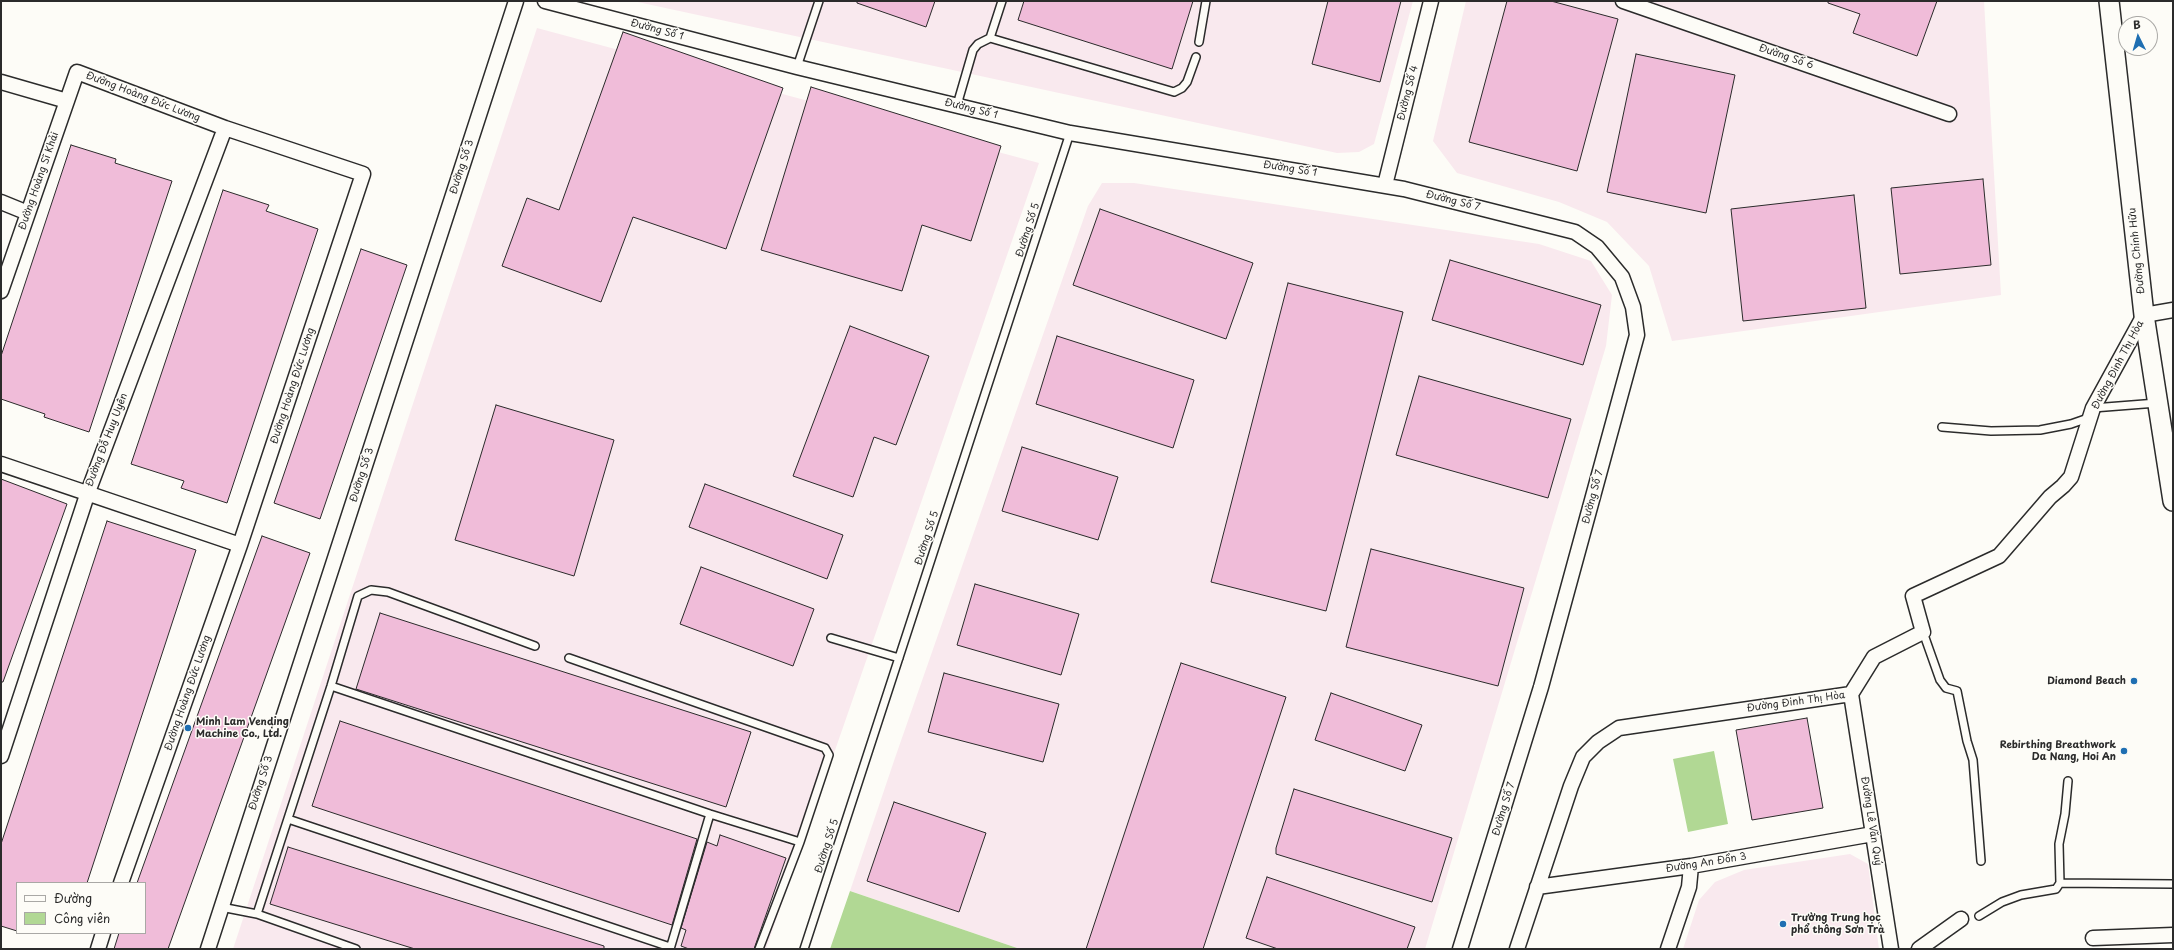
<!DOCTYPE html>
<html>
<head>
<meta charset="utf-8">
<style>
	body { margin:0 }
	#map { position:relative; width:2174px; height:950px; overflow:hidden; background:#fdfcf7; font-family:"Playpen Sans",sans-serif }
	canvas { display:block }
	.frame { position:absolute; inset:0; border:2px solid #2b2b2b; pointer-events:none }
	.legend { position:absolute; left:16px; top:882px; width:130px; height:52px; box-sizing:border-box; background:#fdfcf7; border:1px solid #a9a8a5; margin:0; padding:5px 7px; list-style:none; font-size:12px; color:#2b2b2b }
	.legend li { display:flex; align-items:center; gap:8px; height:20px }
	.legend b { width:20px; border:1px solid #a9a8a5 }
	.north { position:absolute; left:2118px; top:16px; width:40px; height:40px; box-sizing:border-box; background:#fdfcf7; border:1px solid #a9a8a5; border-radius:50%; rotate:355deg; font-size:11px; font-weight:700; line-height:16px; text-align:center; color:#2b2b2b }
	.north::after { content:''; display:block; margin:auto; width:14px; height:18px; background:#1f6fb2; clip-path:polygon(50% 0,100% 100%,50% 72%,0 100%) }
</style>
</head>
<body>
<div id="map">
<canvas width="2174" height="950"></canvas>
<div class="frame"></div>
<ul class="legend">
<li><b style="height:5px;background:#fdfcf7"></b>Đường</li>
<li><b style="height:11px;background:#b1d894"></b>Công viên</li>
</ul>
<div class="north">B</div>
</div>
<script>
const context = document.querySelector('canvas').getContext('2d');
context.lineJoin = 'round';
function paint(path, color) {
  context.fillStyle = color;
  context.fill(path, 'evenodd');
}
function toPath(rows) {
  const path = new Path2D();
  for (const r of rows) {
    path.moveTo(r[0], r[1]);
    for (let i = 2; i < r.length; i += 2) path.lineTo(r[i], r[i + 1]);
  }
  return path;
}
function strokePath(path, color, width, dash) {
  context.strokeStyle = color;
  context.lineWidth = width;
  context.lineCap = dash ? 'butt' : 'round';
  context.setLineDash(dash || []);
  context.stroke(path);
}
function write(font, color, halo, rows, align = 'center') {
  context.font = font + ' "Playpen Sans",sans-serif';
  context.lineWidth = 3;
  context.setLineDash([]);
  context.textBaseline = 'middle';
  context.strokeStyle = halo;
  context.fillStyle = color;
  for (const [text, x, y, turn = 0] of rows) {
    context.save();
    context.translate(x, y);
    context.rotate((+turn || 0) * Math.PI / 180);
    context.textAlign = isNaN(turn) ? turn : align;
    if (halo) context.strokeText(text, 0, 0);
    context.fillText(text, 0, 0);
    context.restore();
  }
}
paint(toPath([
	[633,1,1413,1,1374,144,1359,152,1337,153],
	[1466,1,1984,1,2001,295,1672,341,1649,266,1607,222,1559,202,1457,173,1433,141],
	[537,28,1039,163,766,949,233,949],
	[1102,183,1134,183,1539,244,1591,261,1612,295,1606,346,1425,949,1020,949,850,891,896,755,1088,206],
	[1850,854,1868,864,1879,949,1683,949,1699,900,1715,882,1744,870]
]), '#f9e9ee');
paint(toPath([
	[1714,751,1728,824,1688,832,1673,759],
	[850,891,1020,949,830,949]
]), '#b1d894');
const building = toPath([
	[857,1,935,1,926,27,857,3,857,1],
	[1024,1,1193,1,1172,69,1018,20,1024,1],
	[1328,1,1401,1,1380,82,1312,64,1328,1],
	[1507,1,1551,1,1618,19,1577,171,1469,142,1507,1],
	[1828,1,1937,1,1917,56,1853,33,1860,14,1828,3,1828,1],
	[623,32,783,88,726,249,633,217,601,302,502,266,527,198,559,210,623,32],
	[1636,54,1735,75,1706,213,1607,192,1636,54],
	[811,87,1001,146,971,241,922,225,902,291,761,250,811,87],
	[71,145,116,159,115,163,172,181,89,432,44,417,45,414,1,399,1,356,71,145],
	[1983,179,1991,265,1900,274,1891,188,1983,179],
	[223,190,269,205,266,211,318,229,227,503,181,488,184,481,131,464,223,190],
	[1854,195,1866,308,1743,321,1731,209,1854,195],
	[1100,209,1253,263,1226,339,1073,285,1100,209],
	[361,249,407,265,320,519,274,503,361,249],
	[1450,260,1601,305,1583,365,1432,320,1450,260],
	[1288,283,1403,312,1326,611,1211,582,1288,283],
	[850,326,929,356,896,445,874,437,853,497,793,476,850,326],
	[1057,336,1194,380,1173,448,1036,404,1057,336],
	[1419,376,1571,419,1548,498,1396,455,1419,376],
	[496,405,614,440,574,576,455,540,496,405],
	[1022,447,1118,477,1098,540,1002,511,1022,447],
	[1,479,67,504,3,682,1,682,1,479],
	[705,484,843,535,827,579,689,527,705,484],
	[107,521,196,550,87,883,17,883,17,931,1,926,1,844,107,521],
	[262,536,310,553,168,949,114,949,119,933,145,933,145,883,137,883,262,536],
	[1371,549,1524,588,1498,686,1346,647,1371,549],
	[701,567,814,609,793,666,680,624,701,567],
	[975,584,1079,614,1061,675,957,645,975,584],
	[380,613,751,732,726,807,356,689,380,613],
	[1181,663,1286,697,1203,949,1086,949,1181,663],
	[944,673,1059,704,1043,762,928,732,944,673],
	[1331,693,1422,725,1405,771,1315,740,1331,693],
	[1807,718,1823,808,1752,820,1736,730,1807,718],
	[340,721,697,839,672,925,312,806,340,721],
	[1294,789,1452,838,1432,902,1276,854,1276,848,1294,789],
	[894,802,986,833,959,912,867,881,894,802],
	[720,835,786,858,754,949,689,949,681,946,686,930,681,928,707,842,717,846,720,835],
	[288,847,604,946,604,949,415,949,270,904,288,847],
	[1267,877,1415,927,1407,949,1278,949,1246,938,1267,877]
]);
paint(building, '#f0bcd9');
strokePath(building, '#2b2b2b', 1);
const lane = toPath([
	[990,38,1002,1],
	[1199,42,1206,1],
	[797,67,819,1],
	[957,105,973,50,978,44,990,38,1174,92,1182,88,1187,82,1196,57],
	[2093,408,2157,403],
	[1942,427,1991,431,2040,430,2071,424,2091,417],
	[1923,632,1940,680,1946,688,1957,691,1967,741,1973,760,1981,861],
	[831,638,899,658],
	[569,658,825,748,829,755,800,842,759,949],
	[331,686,710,814,800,842],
	[2068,781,2065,814,2059,844,2060,883,2173,884],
	[288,819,670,947],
	[221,907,257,914,356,949],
	[257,914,331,686,358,596,371,590,388,592,535,646],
	[1979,916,2002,902,2021,895,2056,889,2060,883],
	[670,949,710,814],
	[804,949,1070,133]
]);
const street = toPath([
	[545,1,797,67,1070,133,1404,189,1575,232,1597,247,1622,277,1633,307,1637,335,1541,687,1460,949],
	[1623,1,1949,114],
	[1,82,67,101],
	[1385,185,1431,1],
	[1,202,28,213],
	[1,291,77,72,225,128,363,174,240,545,121,883],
	[1,464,240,545],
	[1851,694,1891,949],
	[1,756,88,492,225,128],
	[1537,887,1691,866,1873,834],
	[2093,938,2173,935],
	[98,949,103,933],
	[208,949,516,1],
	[1517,949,1571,786,1583,757,1598,742,1619,728,1851,694,1874,657,1923,632,1913,596,1999,556,2050,497,2063,486,2071,477,2093,408,2144,315,2173,310],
	[1668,949,1689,887,1691,866],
	[1919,949,1961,919]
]);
const secondary = toPath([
	[2109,1,2144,315,2173,501]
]);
strokePath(lane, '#2b2b2b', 10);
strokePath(street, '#2b2b2b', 17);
strokePath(secondary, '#2b2b2b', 22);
strokePath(lane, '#fdfcf7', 7);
strokePath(street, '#fdfcf7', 14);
strokePath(secondary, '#fdfcf7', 19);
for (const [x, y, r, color] of [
	[2134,681,4,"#1f6fb2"],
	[188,728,4,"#1f6fb2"],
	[2124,751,4,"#1f6fb2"],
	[1783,924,4,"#1f6fb2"]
]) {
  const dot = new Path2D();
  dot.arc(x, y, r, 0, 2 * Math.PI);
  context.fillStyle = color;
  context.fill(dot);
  strokePath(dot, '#fdfcf7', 1.5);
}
write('10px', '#2b2b2b', '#fdfcf7', [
	["Đường Số 1",657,30,15],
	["Đường Số 6",1786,57,19],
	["Đường Số 4",1408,93,-76],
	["Đường Hoàng Đức Lương",143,97,21],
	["Đường Số 1",971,109,14],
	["Đường Số 3",462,167,-72],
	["Đường Số 1",1290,169,9],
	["Đường Hoàng Sĩ Khải",39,181,-71],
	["Đường Số 7",1453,201,14],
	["Đường Số 5",1028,230,-72],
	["Đường Chính Hữu",2137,251,-96],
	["Đường Đinh Thị Hòa",2118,365,-62],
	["Đường Hoàng Đức Lương",293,386,-72],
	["Đường Đỗ Huy Uyên",107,440,-69],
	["Đường Số 3",362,475,-72],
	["Đường Số 7",1593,497,-75],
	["Đường Số 5",927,538,-72],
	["Đường Hoàng Đức Lương",188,693,-71],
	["Đường Đinh Thị Hòa",1796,702,-8],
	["Đường Số 3",261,783,-72],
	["Đường Số 7",1504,809,-73],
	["Đường Lê Văn Quý",1871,821,81],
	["Đường Số 5",827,846,-72],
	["Đường An Đồn 3",1706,863,-9]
]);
write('bold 10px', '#2b2b2b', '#fdfcf7', [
	["Diamond Beach",2126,681],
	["Minh Lam Vending",196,722,"left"],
	["Machine Co., Ltd.",196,734,"left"],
	["Rebirthing Breathwork",2116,745],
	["Da Nang, Hoi An",2116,757],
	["Trường Trung học",1791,918,"left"],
	["phổ thông Sơn Trà",1791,930,"left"]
], 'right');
</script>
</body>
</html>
